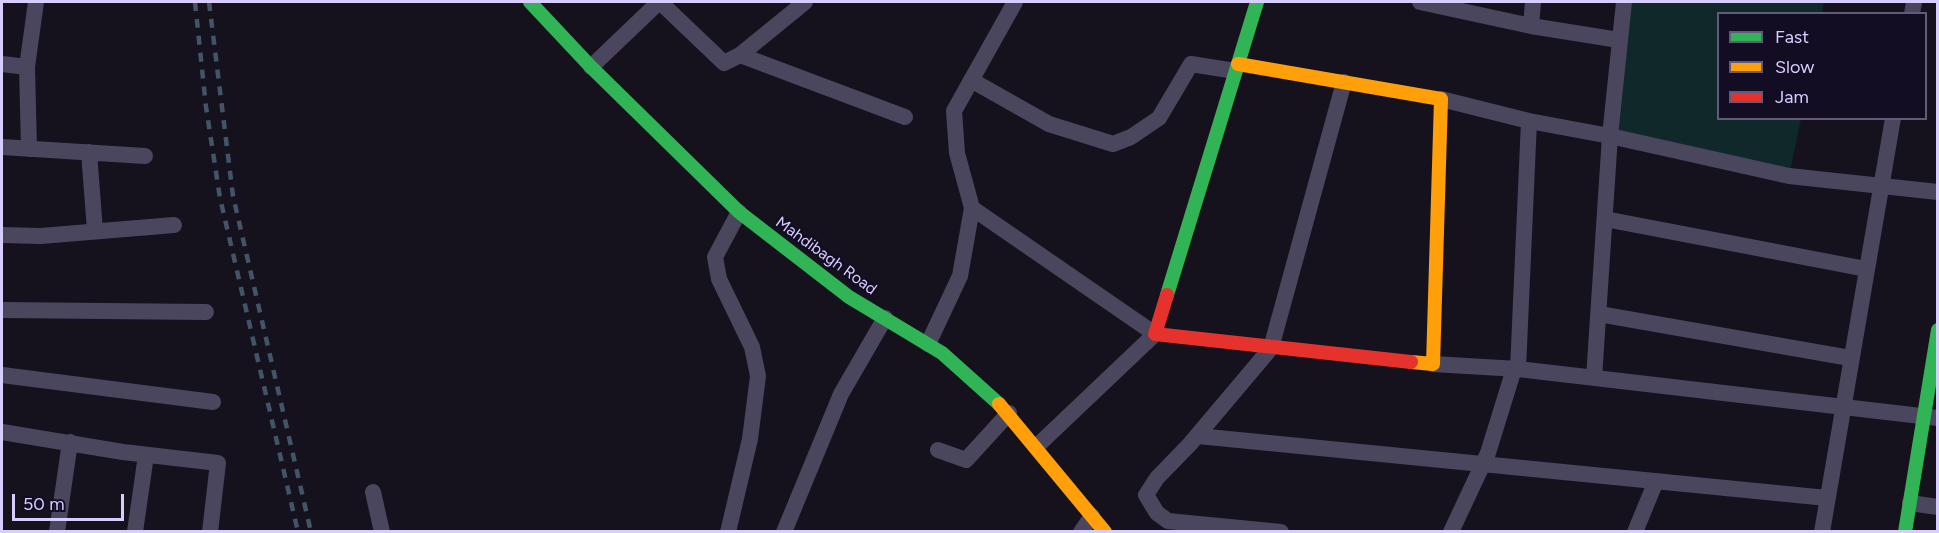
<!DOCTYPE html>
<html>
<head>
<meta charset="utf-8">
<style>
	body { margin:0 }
	#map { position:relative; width:1939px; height:533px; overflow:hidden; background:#15121d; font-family:Figtree,sans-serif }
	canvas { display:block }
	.frame { position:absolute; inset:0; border:3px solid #d7ceff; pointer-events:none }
	.legend { position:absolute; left:1717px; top:12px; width:210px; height:108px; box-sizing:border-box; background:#120d22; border:2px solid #615a7a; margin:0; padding:8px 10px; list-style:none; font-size:18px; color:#d7ceff }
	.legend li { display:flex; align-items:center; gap:12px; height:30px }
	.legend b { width:30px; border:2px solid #615a7a }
	.scale { position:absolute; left:12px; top:494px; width:112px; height:27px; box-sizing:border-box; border:3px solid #d7ceff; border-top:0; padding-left:8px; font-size:18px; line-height:21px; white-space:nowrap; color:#d7ceff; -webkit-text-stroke:4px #120d22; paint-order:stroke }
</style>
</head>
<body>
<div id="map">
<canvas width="1939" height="533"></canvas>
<div class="frame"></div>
<ul class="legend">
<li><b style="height:8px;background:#30b455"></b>Fast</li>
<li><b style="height:8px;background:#ff9f0a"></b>Slow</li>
<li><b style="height:8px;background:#e5322d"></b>Jam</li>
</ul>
<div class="scale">50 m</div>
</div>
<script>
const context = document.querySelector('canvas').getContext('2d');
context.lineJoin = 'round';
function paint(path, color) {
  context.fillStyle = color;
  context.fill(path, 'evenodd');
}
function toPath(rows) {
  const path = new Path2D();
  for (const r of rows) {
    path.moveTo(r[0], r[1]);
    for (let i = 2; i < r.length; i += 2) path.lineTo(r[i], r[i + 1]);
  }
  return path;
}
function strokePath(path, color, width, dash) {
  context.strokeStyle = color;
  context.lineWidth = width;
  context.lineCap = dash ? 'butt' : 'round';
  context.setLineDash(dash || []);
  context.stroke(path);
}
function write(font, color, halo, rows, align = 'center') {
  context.font = font + ' Figtree,sans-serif';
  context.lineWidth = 4.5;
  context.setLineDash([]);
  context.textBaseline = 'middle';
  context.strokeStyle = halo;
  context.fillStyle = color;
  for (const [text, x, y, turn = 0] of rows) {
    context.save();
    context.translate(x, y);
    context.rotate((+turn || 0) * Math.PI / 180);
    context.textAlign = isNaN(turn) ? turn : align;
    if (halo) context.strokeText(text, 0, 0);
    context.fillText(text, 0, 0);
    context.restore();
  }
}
paint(toPath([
	[1625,2,1824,2,1822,13,1718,14,1718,118,1801,119,1789,176,1610,136]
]), '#11282a');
strokePath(toPath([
	[660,2,724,63,740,55,805,2],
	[1420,2,1531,26,1533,2],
	[1624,2,1610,136,1789,176,1938,192],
	[1912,14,1914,2],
	[1531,26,1619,40],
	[740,55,905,117],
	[2,64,27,67,36,2],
	[27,67,29,149],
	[591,67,659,2],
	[971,80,1049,124,1113,144,1131,137,1159,118,1191,64,1235,71],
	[1441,99,1529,121,1518,369],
	[1529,121,1610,136,1594,378],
	[2,147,145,156],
	[89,152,95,231],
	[972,208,957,153,954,111,1015,2],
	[1605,219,1866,269],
	[2,235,41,236,174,225],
	[2,310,206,312],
	[1599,314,1850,358],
	[928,344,960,276,972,208,1155,334,1036,447],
	[1433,364,1518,369,1938,418],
	[2,375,213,402],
	[2,432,123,452,218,463,210,532],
	[1198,436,1827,498],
	[938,450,966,460,1009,413],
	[373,492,382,532],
	[1910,503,1938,507],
	[57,532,70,442],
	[135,532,146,455],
	[728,532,750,439,758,376,752,347,719,279,715,257,739,212],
	[784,532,841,394,885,318],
	[1081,532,1092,516],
	[1281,532,1168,521,1157,513,1146,495,1157,478,1190,444,1271,348,1344,82],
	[1451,532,1488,453,1514,369],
	[1635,532,1656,481],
	[1822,532,1893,118]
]), '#49465e', 16);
strokePath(toPath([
	[530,2,591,67,739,212,849,297,942,353,999,404],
	[1167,295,1257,2],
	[1905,532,1938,330]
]), '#30b455', 14);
strokePath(toPath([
	[1238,64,1441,99,1433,364,1411,362],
	[999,404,1105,532]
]), '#ff9f0a', 14);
strokePath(toPath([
	[1167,295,1155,334,1411,362]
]), '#e5322d', 14);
strokePath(toPath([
	[195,2,206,107,220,198,298,532],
	[209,2,233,196,311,532]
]), '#425568', 4.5, [9, 8]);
write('16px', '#d7ceff', '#120d22', [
	["Mahdibagh Road",826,256,36]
]);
</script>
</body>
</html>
